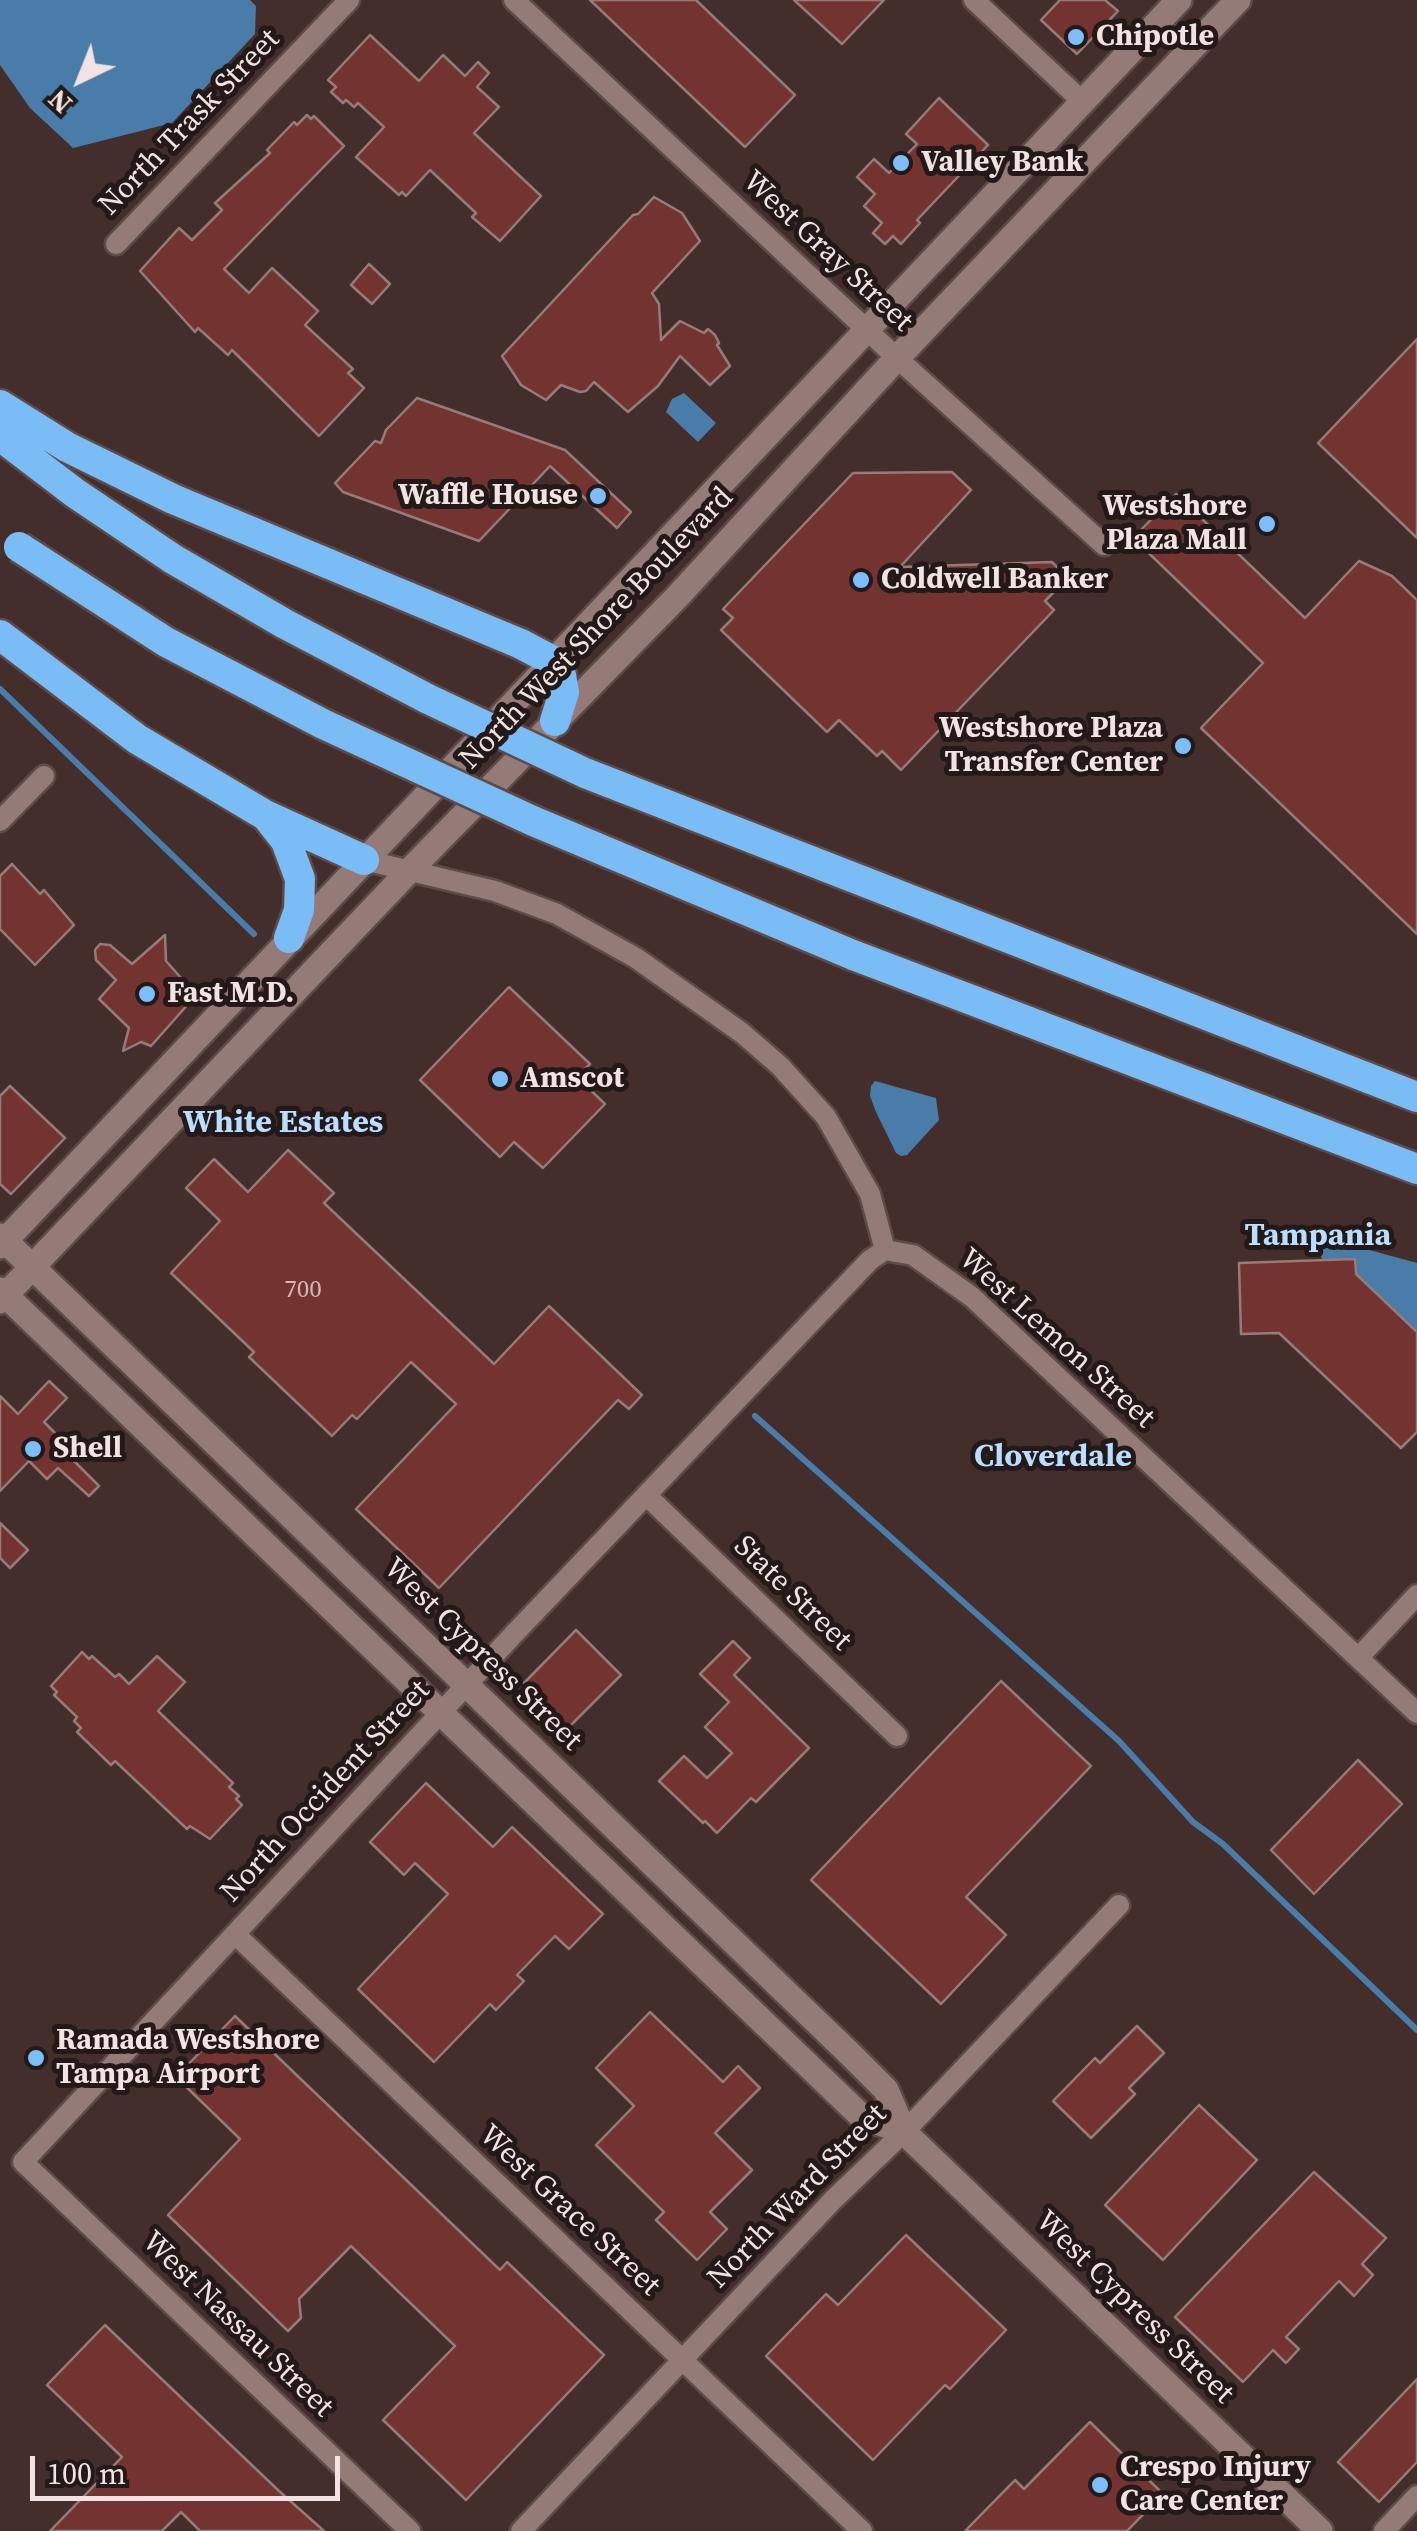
<!DOCTYPE html>
<html>
<head>
<meta charset="utf-8">
<style>
	body { margin:0 }
	#map { position:relative; width:1417px; height:2531px; overflow:hidden; background:#442e2c; font-family:"Source Serif 4",serif }
	canvas { display:block }
	.north { position:absolute; left:30px; top:30px; width:100px; height:100px; -webkit-text-stroke:8px #231918; paint-order:stroke; rotate:223deg; font-size:28px; font-weight:700; line-height:40px; text-align:center; color:#f2e3e2 }
	.north::after { content:''; display:block; margin:auto; width:35px; height:45px; background:#f2e3e2; clip-path:polygon(50% 0,100% 100%,50% 72%,0 100%) }
	.scale { position:absolute; left:30px; top:2456px; width:310px; height:45px; box-sizing:border-box; border:5px solid #f2e3e2; border-top:0; padding-left:12px; font-size:30px; line-height:35px; white-space:nowrap; color:#f2e3e2; -webkit-text-stroke:8px #231918; paint-order:stroke }
</style>
</head>
<body>
<div id="map">
<canvas width="1417" height="2531"></canvas>
<div class="north">N</div>
<div class="scale">100 m</div>
</div>
<script>
const context = document.querySelector('canvas').getContext('2d');
context.lineJoin = 'round';
function paint(path, color) {
  context.fillStyle = color;
  context.fill(path, 'evenodd');
}
function toPath(rows) {
  const path = new Path2D();
  for (const r of rows) {
    path.moveTo(r[0], r[1]);
    for (let i = 2; i < r.length; i += 2) path.lineTo(r[i], r[i + 1]);
  }
  return path;
}
function strokePath(path, color, width, dash) {
  context.strokeStyle = color;
  context.lineWidth = width;
  context.lineCap = dash ? 'butt' : 'round';
  context.setLineDash(dash || []);
  context.stroke(path);
}
function write(font, color, halo, rows, align = 'center') {
  context.font = font + ' "Source Serif 4",serif';
  context.lineWidth = 10;
  context.setLineDash([]);
  context.textBaseline = 'middle';
  context.strokeStyle = halo;
  context.fillStyle = color;
  for (const [text, x, y, turn = 0] of rows) {
    context.save();
    context.translate(x, y);
    context.rotate((+turn || 0) * Math.PI / 180);
    context.textAlign = isNaN(turn) ? turn : align;
    if (halo) context.strokeText(text, 0, 0);
    context.fillText(text, 0, 0);
    context.restore();
  }
}
paint(toPath([
	[0,0,250,0,256,6,255,34,172,123,73,148,30,108,0,65],
	[684,393,716,423,698,442,666,412,672,399],
	[875,1081,936,1098,939,1120,907,1155,901,1156,896,1153,876,1112,870,1096,871,1086],
	[1333,1240,1417,1263,1417,1332,1356,1274,1355,1259,1322,1260,1318,1244]
]), '#497ca8');
strokePath(toPath([
	[0,689,254,934],
	[755,1416,1119,1741,1193,1822,1223,1844,1417,2030]
]), '#497ca8', 6);
const building = toPath([
	[590,0,696,0,795,95,745,147,590,0],
	[794,0,884,0,842,44,794,0],
	[1060,0,1105,0,1118,11,1077,54,1041,20,1060,0],
	[370,35,419,81,443,55,465,76,478,62,489,73,477,87,499,107,474,133,541,196,500,241,472,217,476,213,430,170,406,196,402,192,399,195,356,157,384,127,358,103,354,107,346,100,343,103,331,92,336,87,328,80,370,35],
	[939,98,988,145,917,220,920,223,901,244,893,236,885,244,873,233,882,223,864,206,875,194,857,177,874,159,889,173,917,144,906,134,939,98],
	[307,115,311,119,314,116,344,146,224,269,249,293,272,268,318,311,305,325,353,369,348,373,364,388,319,436,232,350,228,355,198,328,195,332,140,271,179,228,192,240,222,210,215,203,270,153,267,150,294,122,297,125,307,115],
	[654,197,682,213,700,241,652,293,659,304,661,340,680,321,704,333,708,329,715,335,719,343,717,345,730,366,710,385,680,356,658,386,628,412,594,382,586,391,580,392,561,385,546,400,521,385,502,356,633,215,638,214,654,197],
	[369,264,390,284,372,304,351,285,369,264],
	[1417,339,1417,538,1318,443,1417,339],
	[417,398,565,450,631,512,617,528,550,466,479,541,343,492,335,483,375,441,381,443,386,430,417,398],
	[952,472,971,490,900,567,1052,562,1068,578,1045,601,1054,610,901,770,882,751,877,756,839,720,827,732,721,630,733,618,723,609,853,473,952,472],
	[1176,494,1305,618,1359,561,1392,576,1417,600,1417,934,1201,728,1263,663,1133,538,1176,494],
	[12,864,40,894,44,890,74,925,35,965,0,929,0,876,12,864],
	[165,935,166,961,190,988,190,1002,151,1046,141,1042,123,1051,129,1028,99,999,116,980,96,960,95,950,100,944,110,945,132,964,165,935],
	[509,987,590,1064,577,1077,605,1104,543,1168,514,1142,500,1157,420,1080,509,987],
	[10,1086,65,1138,11,1194,0,1184,0,1096,10,1086],
	[288,1150,334,1193,324,1203,494,1364,549,1306,642,1395,629,1409,618,1400,439,1588,356,1509,456,1404,411,1362,357,1419,352,1415,332,1436,249,1357,254,1352,171,1273,220,1221,186,1188,214,1159,248,1192,288,1150],
	[1355,1259,1356,1274,1417,1332,1417,1432,1401,1448,1279,1333,1241,1334,1239,1263,1355,1259],
	[49,1381,67,1398,44,1422,69,1447,64,1451,99,1486,89,1496,58,1468,47,1479,29,1461,0,1491,0,1396,18,1414,49,1381],
	[0,1523,28,1550,10,1568,0,1558,0,1523],
	[576,1630,621,1675,568,1728,524,1683,576,1630],
	[733,1641,750,1658,734,1675,809,1748,756,1802,751,1798,717,1833,705,1821,703,1823,659,1781,684,1756,707,1778,732,1753,705,1727,729,1702,700,1674,733,1641],
	[82,1652,89,1659,92,1656,115,1677,119,1674,129,1684,157,1656,185,1682,158,1711,233,1783,229,1787,239,1796,236,1799,242,1805,210,1839,190,1826,187,1829,115,1761,111,1765,77,1732,81,1728,74,1721,77,1717,54,1695,57,1692,51,1686,82,1652],
	[1001,1681,1091,1766,966,1897,1006,1935,941,2004,811,1880,1001,1681],
	[1358,1760,1402,1804,1314,1894,1271,1850,1358,1760],
	[426,1783,493,1847,512,1827,603,1914,569,1949,555,1936,517,1975,524,1981,496,2010,490,2004,434,2062,358,1989,448,1894,415,1863,404,1875,370,1842,426,1783],
	[650,2012,723,2082,738,2066,760,2088,715,2133,752,2170,710,2212,727,2229,697,2260,656,2220,664,2212,596,2145,634,2106,596,2068,650,2012],
	[235,2016,500,2270,507,2262,604,2355,466,2500,383,2420,455,2346,351,2246,299,2299,301,2318,288,2331,168,2215,240,2139,176,2077,235,2016],
	[1137,2026,1164,2053,1129,2088,1135,2094,1091,2138,1053,2101,1095,2058,1100,2063,1137,2026],
	[1199,2105,1257,2160,1163,2260,1105,2205,1199,2105],
	[1314,2172,1386,2238,1362,2264,1373,2275,1354,2296,1339,2281,1286,2337,1299,2349,1286,2363,1273,2350,1243,2382,1175,2317,1314,2172],
	[906,2235,1006,2330,950,2389,945,2385,873,2460,766,2356,826,2294,838,2305,906,2235],
	[105,2325,279,2491,324,2531,200,2531,181,2512,162,2531,50,2531,122,2457,47,2385,105,2325],
	[1417,2379,1417,2462,1379,2502,1338,2462,1417,2379],
	[1090,2422,1163,2494,1127,2531,965,2531,1015,2480,1024,2489,1090,2422]
]);
paint(building, '#733431');
strokePath(building, '#957c79', 2.5);
const street = toPath([
	[514,0,897,358,1104,545],
	[974,0,1083,102],
	[116,244,349,0],
	[0,821,44,776],
	[364,860,495,891,557,914,636,958,742,1033,780,1066,826,1117,870,1194,885,1250],
	[885,1250,913,1255,972,1297,1417,1713],
	[646,1495,897,1736],
	[1358,1658,1417,1595],
	[235,1934,862,2531],
	[410,2531,23,2162,513,1635,870,1260,885,1250],
	[521,2531,833,2200,904,2132,1119,1905],
	[1384,2531,1417,2496]
]);
const secondary = toPath([
	[0,1236,850,2054,886,2090,904,2132,1320,2531],
	[0,1246,1179,0],
	[0,1290,861,2116,904,2132],
	[0,1301,409,871,677,597,897,358,1238,0]
]);
const highway = toPath([
	[0,405,67,447,173,499,521,644,553,661,561,675,564,692,555,721],
	[0,436,75,493,173,559,285,624,428,699],
	[0,635,137,739,265,815,364,860],
	[585,773,1417,1097],
	[267,817,286,841,300,879,299,910,289,938],
	[853,955,1417,1169]
]);
strokePath(street, '#5d4b4a', 25);
strokePath(secondary, '#5d4b4a', 30);
strokePath(highway, '#5d4b4a', 35);
strokePath(street, '#947b78', 20);
strokePath(secondary, '#947b78', 25);
strokePath(highway, '#7abcf5', 30);
const highwayBridge = toPath([
	[19,547,166,642,323,724,533,821,853,955],
	[428,699,585,773]
]);
strokePath(highwayBridge, '#5d4b4a', 35, []);
strokePath(highwayBridge, '#7abcf5', 30);
for (const [x, y, r, color] of [
	[1076,37,10,"#7cbef9"],
	[901,163,10,"#7cbef9"],
	[598,496,10,"#7cbef9"],
	[1267,524,10,"#7cbef9"],
	[861,580,10,"#7cbef9"],
	[1183,746,10,"#7cbef9"],
	[147,994,10,"#7cbef9"],
	[500,1079,10,"#7cbef9"],
	[33,1449,10,"#7cbef9"],
	[36,2058,10,"#7cbef9"],
	[1100,2485,10,"#7cbef9"]
]) {
  const dot = new Path2D();
  dot.arc(x, y, r, 0, 2 * Math.PI);
  context.fillStyle = color;
  context.fill(dot);
  strokePath(dot, '#231918', 4);
}
write('25px', '#d2b7b6', null, [
	["700",303,1291]
]);
write('bold 30px', '#f2e3e2', '#231918', [
	["Chipotle",1096,37],
	["Valley Bank",921,163],
	["Waffle House",578,496,"right"],
	["Westshore",1247,507,"right"],
	["Plaza Mall",1247,541,"right"],
	["Coldwell Banker",881,580],
	["Westshore Plaza",1163,729,"right"],
	["Transfer Center",1163,763,"right"],
	["Fast M.D.",167,994],
	["Amscot",520,1079],
	["Shell",53,1449],
	["Ramada Westshore",56,2041],
	["Tampa Airport",56,2075],
	["Crespo Injury",1120,2468],
	["Care Center",1120,2502]
], 'left');
write('30px', '#f2e3e2', '#231918', [
	["North Trask Street",190,123,-46],
	["West Gray Street",827,252,43],
	["North West Shore Boulevard",597,629,-46],
	["West Lemon Street",1056,1339,42],
	["State Street",792,1594,44],
	["West Cypress Street",482,1655,44],
	["North Occident Street",326,1792,-47],
	["North Ward Street",798,2197,-46],
	["West Grace Street",569,2211,43],
	["West Cypress Street",1134,2308,44],
	["West Nassau Street",237,2325,44]
]);
write('bold 32px', '#b9deff', '#231918', [
	["White Estates",283,1124],
	["Tampania",1318,1237],
	["Cloverdale",1053,1458]
]);
</script>
</body>
</html>
